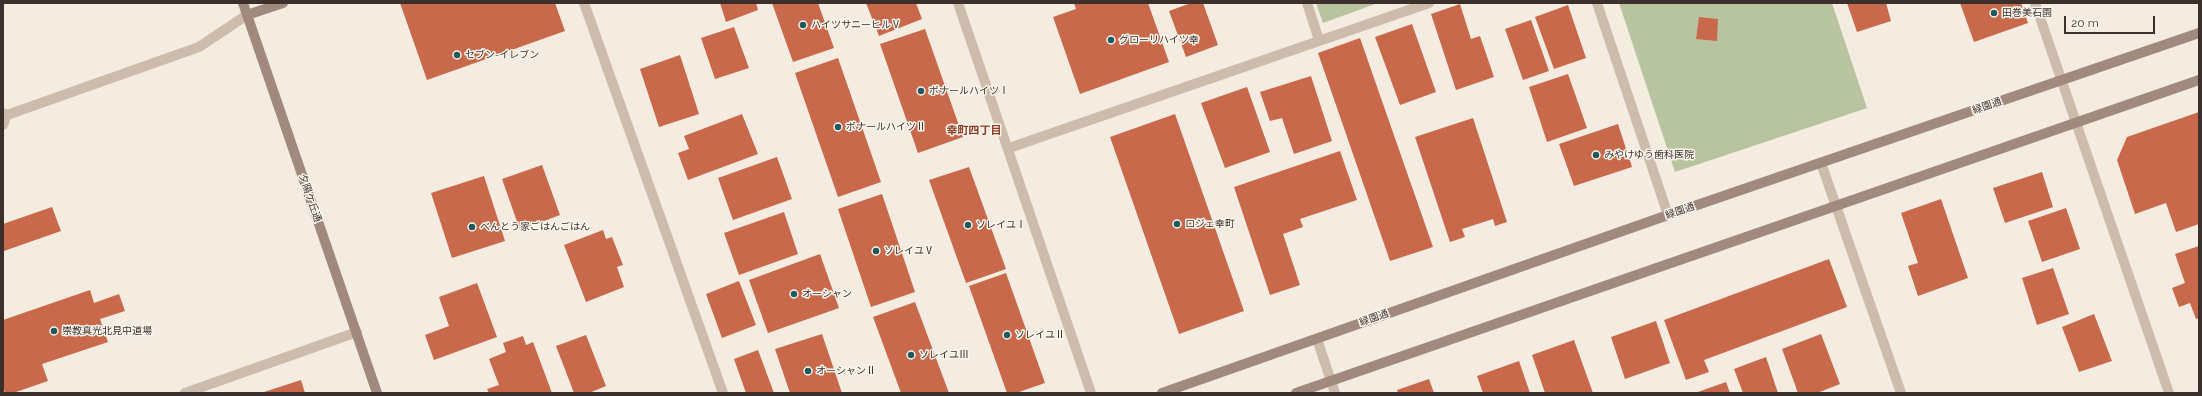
<!DOCTYPE html>
<html>
<head>
<meta charset="utf-8">
<style>
	body { margin:0 }
	#map { position:relative; width:2202px; height:396px; overflow:hidden; background:#f4ebe1; font-family:Raleway,sans-serif }
	canvas { display:block }
	.frame { position:absolute; inset:0; border:4px solid #3b302b; pointer-events:none }
	.scale { position:absolute; left:2064px; top:16px; width:91px; height:18px; box-sizing:border-box; border:2px solid #3b302b; border-top:0; padding-left:5px; font-size:12px; line-height:14px; white-space:nowrap; color:#3b302b; -webkit-text-stroke:3px #fbf5ee; paint-order:stroke }
</style>
</head>
<body>
<div id="map">
<canvas width="2202" height="396"></canvas>
<div class="frame"></div>
<div class="scale">20 m</div>
</div>
<script>
const context = document.querySelector('canvas').getContext('2d');
context.lineJoin = 'round';
function paint(path, color) {
  context.fillStyle = color;
  context.fill(path, 'evenodd');
}
function toPath(rows) {
  const path = new Path2D();
  for (const r of rows) {
    path.moveTo(r[0], r[1]);
    for (let i = 2; i < r.length; i += 2) path.lineTo(r[i], r[i + 1]);
  }
  return path;
}
function strokePath(path, color, width, dash) {
  context.strokeStyle = color;
  context.lineWidth = width;
  context.lineCap = dash ? 'butt' : 'round';
  context.setLineDash(dash || []);
  context.stroke(path);
}
function write(font, color, halo, rows, align = 'center') {
  context.font = font + ' Raleway,"Noto Sans JP",sans-serif';
  context.lineWidth = 3;
  context.setLineDash([]);
  context.textBaseline = 'middle';
  context.strokeStyle = halo;
  context.fillStyle = color;
  for (const [text, x, y, turn = 0] of rows) {
    context.save();
    context.translate(x, y);
    context.rotate((+turn || 0) * Math.PI / 180);
    context.textAlign = isNaN(turn) ? turn : align;
    if (halo) context.strokeText(text, 0, 0);
    context.fillText(text, 0, 0);
    context.restore();
  }
}
paint(toPath([
	[1316,3,1378,3,1323,23],
	[1619,3,1832,3,1867,108,1675,172]
]), '#b8c4a0');
paint(toPath([
	[400,3,555,3,565,31,427,80],
	[720,3,756,3,758,10,726,22],
	[772,3,818,3,834,48,793,62],
	[866,3,916,3,922,19,879,36],
	[1074,3,1148,3,1169,62,1080,94,1053,17,1076,9],
	[1191,3,1203,3,1218,45,1186,57,1169,11],
	[1847,3,1886,3,1891,21,1857,32],
	[1960,3,2021,3,2028,23,1974,42],
	[1460,4,1471,39,1480,36,1494,77,1456,90,1431,14],
	[1568,5,1586,58,1554,69,1535,17],
	[1699,17,1718,19,1717,41,1696,39],
	[1531,20,1549,71,1523,80,1505,29],
	[1412,24,1436,92,1400,105,1375,37],
	[734,27,749,68,715,79,701,38],
	[925,29,963,137,918,153,880,44],
	[1360,38,1433,247,1390,261,1318,53],
	[680,55,699,114,659,127,640,69],
	[838,58,881,182,838,197,795,73],
	[1568,74,1587,128,1547,142,1529,87],
	[1311,76,1332,141,1294,154,1282,118,1270,121,1260,92],
	[1247,87,1270,152,1225,168,1201,103],
	[2199,112,2199,224,2176,232,2166,203,2135,214,2117,160,2127,137],
	[742,114,758,154,688,180,678,153,689,149,684,136],
	[1175,114,1244,311,1179,334,1110,137],
	[1473,118,1507,222,1495,226,1493,219,1462,229,1465,237,1450,242,1415,137],
	[1618,124,1632,167,1574,186,1559,144],
	[1340,151,1357,200,1300,219,1303,227,1283,234,1300,285,1270,295,1234,187],
	[777,157,792,199,733,220,718,178],
	[542,165,560,215,520,230,502,179],
	[969,167,1006,269,966,283,929,180],
	[2042,172,2053,207,2005,223,1993,188],
	[484,176,505,241,452,258,431,193],
	[882,194,915,292,871,307,838,209],
	[1941,199,1968,278,1918,296,1908,266,1918,263,1901,213],
	[52,207,61,231,4,251,3,224],
	[2066,208,2080,249,2042,262,2028,221],
	[784,212,798,254,739,275,724,233],
	[603,230,606,239,612,237,623,265,617,267,624,287,586,302,564,245],
	[2199,246,2199,318,2196,319,2190,303,2179,307,2172,288,2185,283,2175,254],
	[820,254,839,308,768,333,749,280],
	[1829,259,1847,307,1704,360,1709,372,1686,380,1664,320],
	[2053,268,2069,314,2037,325,2022,278],
	[1006,273,1045,383,1016,393,1007,393,969,286],
	[739,281,756,325,722,338,706,294],
	[477,283,497,337,434,360,425,335,449,326,439,297],
	[90,290,94,303,119,294,125,311,100,319,108,342,42,364,48,381,13,393,5,393,3,386,3,320],
	[915,302,949,393,901,393,873,317],
	[2094,314,2112,361,2079,372,2062,327],
	[1656,321,1670,363,1625,379,1611,337],
	[822,334,842,393,790,393,775,349],
	[1821,334,1840,384,1817,393,1798,393,1782,349],
	[586,335,606,386,589,393,574,393,556,346],
	[523,336,526,345,533,342,552,393,489,393,487,389,499,385,489,359,506,352,503,343],
	[1574,340,1593,393,1545,393,1532,355],
	[758,350,774,393,746,393,734,359],
	[1766,357,1778,393,1743,393,1734,369],
	[1519,361,1530,393,1483,393,1477,376],
	[1429,379,1434,393,1398,393,1397,390],
	[301,380,305,393,265,393,264,392],
	[1726,382,1730,393,1695,393]
]), '#c8694b');
strokePath(toPath([
	[584,3,723,393],
	[958,3,1091,393],
	[1307,3,1319,40],
	[1597,3,1668,215],
	[2035,3,2169,393],
	[3,113,7,115,199,47,247,15],
	[3,125,7,115],
	[1009,148,1429,3],
	[1821,163,1901,393],
	[1317,339,1335,393],
	[185,393,357,332]
]), '#cdbbac', 10);
strokePath(toPath([
	[243,3,377,393],
	[247,15,283,3],
	[1162,393,1668,215,2199,33],
	[1296,393,2199,80]
]), '#a18a7d', 10);
for (const [x, y, r, color] of [
	[1994,13,4,"#1f5a5e"],
	[803,25,4,"#1f5a5e"],
	[1111,40,4,"#1f5a5e"],
	[457,55,4,"#1f5a5e"],
	[921,91,4,"#1f5a5e"],
	[838,127,4,"#1f5a5e"],
	[1596,155,4,"#1f5a5e"],
	[1177,224,4,"#1f5a5e"],
	[968,225,4,"#1f5a5e"],
	[472,227,4,"#1f5a5e"],
	[876,251,4,"#1f5a5e"],
	[794,294,4,"#1f5a5e"],
	[54,331,4,"#1f5a5e"],
	[1007,335,4,"#1f5a5e"],
	[911,355,4,"#1f5a5e"],
	[808,371,4,"#1f5a5e"]
]) {
  const dot = new Path2D();
  dot.arc(x, y, r, 0, 2 * Math.PI);
  context.fillStyle = color;
  context.fill(dot);
  strokePath(dot, '#fbf5ee', 1.5);
}
write('10px', '#3b302b', '#fbf5ee', [
	["田巻美石園",2002,13],
	["ハイツサニーヒルⅤ",811,25],
	["グローリハイツ幸",1119,40],
	["セブン-イレブン",465,55],
	["ボナールハイツⅠ",929,91],
	["ボナールハイツⅡ",846,127],
	["みやけゆう歯科医院",1604,155],
	["ロジェ幸町",1185,224],
	["ソレイユⅠ",976,225],
	["べんとう家ごはんごはん",480,227],
	["ソレイユⅤ",884,251],
	["オーシャン",802,294],
	["崇教真光北見中道場",62,331],
	["ソレイユⅡ",1015,335],
	["ソレイユⅢ",919,355],
	["オーシャンⅡ",816,371]
], 'left');
write('10px', '#3b302b', '#fbf5ee', [
	["緑園通",1987,106,-19],
	["夕陽ケ丘通",310,198,71],
	["緑園通",1680,211,-19],
	["緑園通",1374,318,-19]
]);
write('bold 11px', '#8c3b22', '#fbf5ee', [
	["幸町四丁目",974,131]
]);
</script>
</body>
</html>
